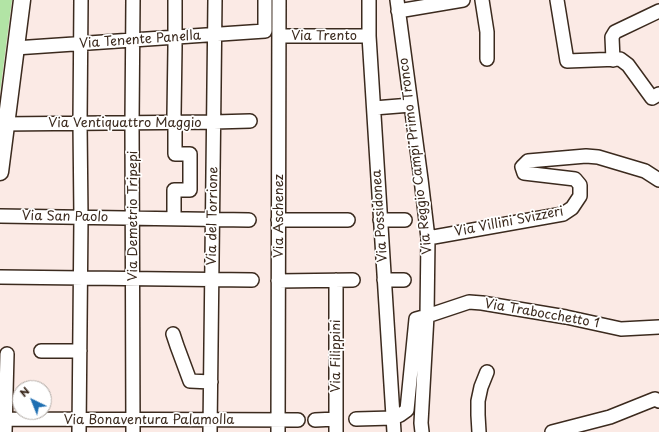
<!DOCTYPE html>
<html>
<head>
<meta charset="utf-8">
<style>
	body { margin:0 }
	#map { position:relative; width:659px; height:432px; overflow:hidden; background:#fbeae5; font-family:"Playpen Sans",sans-serif }
	canvas { display:block }
	.north { position:absolute; left:12px; top:380px; width:40px; height:40px; box-sizing:border-box; background:#fff; border:1px solid #b1aaa5; border-radius:50%; rotate:317deg; font-size:11px; font-weight:700; line-height:16px; text-align:center; color:#3b2a1e }
	.north::after { content:''; display:block; margin:auto; width:14px; height:18px; background:#1f6fb2; clip-path:polygon(50% 0,100% 100%,50% 72%,0 100%) }
</style>
</head>
<body>
<div id="map">
<canvas width="659" height="432"></canvas>
<div class="north">N</div>
</div>
<script>
const context = document.querySelector('canvas').getContext('2d');
context.lineJoin = 'round';
function paint(path, color) {
  context.fillStyle = color;
  context.fill(path, 'evenodd');
}
function toPath(rows) {
  const path = new Path2D();
  for (const r of rows) {
    path.moveTo(r[0], r[1]);
    for (let i = 2; i < r.length; i += 2) path.lineTo(r[i], r[i + 1]);
  }
  return path;
}
function strokePath(path, color, width, dash) {
  context.strokeStyle = color;
  context.lineWidth = width;
  context.lineCap = dash ? 'butt' : 'round';
  context.setLineDash(dash || []);
  context.stroke(path);
}
function write(font, color, halo, rows, align = 'center') {
  context.font = font + ' "Playpen Sans",sans-serif';
  context.lineWidth = 3.5;
  context.setLineDash([]);
  context.textBaseline = 'middle';
  context.strokeStyle = halo;
  context.fillStyle = color;
  for (const [text, x, y, turn = 0] of rows) {
    context.save();
    context.translate(x, y);
    context.rotate((+turn || 0) * Math.PI / 180);
    context.textAlign = isNaN(turn) ? turn : align;
    if (halo) context.strokeText(text, 0, 0);
    context.fillText(text, 0, 0);
    context.restore();
  }
}
paint(toPath([
	[0,0,12,0,0,93]
]), '#b2e4a5');
const minor = toPath([
	[369,0,369,36,394,432],
	[397,0,421,179,428,238,427,316,421,423,422,432],
	[482,0,487,32,487,59],
	[557,0,567,61,620,59,628,65,652,98,659,94],
	[398,11,463,0],
	[279,36,369,36],
	[15,48,265,31,265,0],
	[613,60,612,37,615,32,659,11],
	[374,108,411,105],
	[0,124,214,122,250,121],
	[0,216,249,220],
	[174,219,174,190,190,190,190,154,175,154,175,130,174,115,175,47,175,0],
	[278,220,348,220],
	[380,220,405,220],
	[428,238,563,214,572,208,580,196,580,185,575,179,524,173,522,167,528,161,586,156,598,157,645,171,659,180],
	[0,277,252,280],
	[336,280,336,432],
	[384,280,404,280],
	[278,281,353,280],
	[173,334,177,346,190,381,211,382],
	[41,351,80,351],
	[0,419,298,420],
	[356,419,393,418,400,415,407,410,416,319,427,316,469,302,482,303,566,317,621,329,659,327],
	[315,420,336,419],
	[5,432,7,354],
	[79,432,81,218,80,123,81,0],
	[133,432,132,123,133,0],
	[210,432,215,0],
	[278,432,279,0],
	[479,432,478,415,478,401,481,387,487,372],
	[552,432,610,417,655,399,659,401]
]);
const major = toPath([
	[0,172,22,0]
]);
strokePath(minor, '#3b2a1e', 16);
strokePath(major, '#3b2a1e', 19);
strokePath(minor, '#fff', 13);
strokePath(major, '#fff', 16);
write('13px', '#3b2a1e', '#fff', [
	["Via Trento",324,36],
	["Via Tenente Panella",140,40,-4],
	["Via Ventiquattro Maggio",125,123],
	["Via Reggio Campi Primo Tronco",416,156,-97],
	["Via Demetrio Tripepi",133,216,-90],
	["Via del Torrione",213,216,-89],
	["Via Aschenez",279,216,-90],
	["Via Possidonea",380,216,-94],
	["Via San Paolo",65,217,1],
	["Via Villini Svizzeri",509,222,-11],
	["Via Trabocchetto 1",542,314,10],
	["Via Filippini",336,356,-90],
	["Via Bonaventura Palamolla",149,420]
]);
</script>
</body>
</html>
